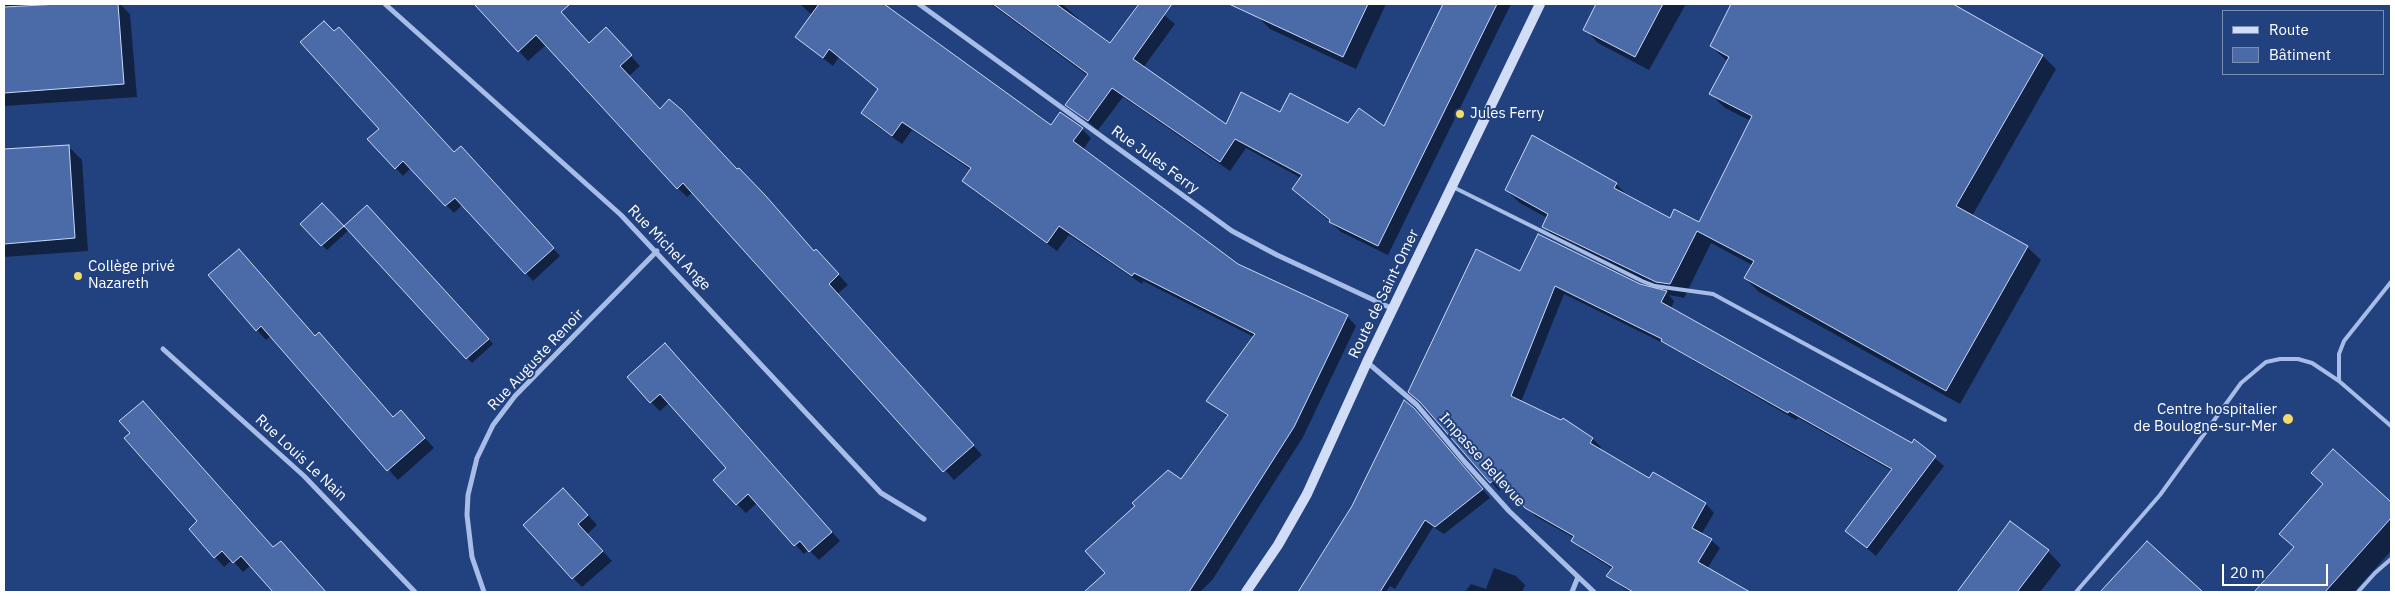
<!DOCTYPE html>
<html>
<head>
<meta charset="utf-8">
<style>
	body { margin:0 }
	#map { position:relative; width:2395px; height:596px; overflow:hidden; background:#22417f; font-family:"IBM Plex Sans",sans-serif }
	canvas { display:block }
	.frame { position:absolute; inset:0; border:5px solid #fff; pointer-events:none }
	.legend { position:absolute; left:2222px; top:10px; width:162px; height:65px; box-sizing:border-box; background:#22417f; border:1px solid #7a8db2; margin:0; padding:6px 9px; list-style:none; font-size:15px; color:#fff }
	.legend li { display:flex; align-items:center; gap:10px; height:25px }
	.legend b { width:25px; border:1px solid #7a8db2 }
	.scale { position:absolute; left:2222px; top:564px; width:106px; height:22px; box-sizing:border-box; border:2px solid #fff; border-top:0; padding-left:6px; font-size:15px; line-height:18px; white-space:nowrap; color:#fff; -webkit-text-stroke:4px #22417f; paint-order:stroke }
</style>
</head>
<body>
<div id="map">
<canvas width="2395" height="596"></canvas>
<div class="frame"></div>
<ul class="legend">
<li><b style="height:6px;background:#d1ddf6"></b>Route</li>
<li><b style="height:14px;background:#4b6aa8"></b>Bâtiment</li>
</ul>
<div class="scale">20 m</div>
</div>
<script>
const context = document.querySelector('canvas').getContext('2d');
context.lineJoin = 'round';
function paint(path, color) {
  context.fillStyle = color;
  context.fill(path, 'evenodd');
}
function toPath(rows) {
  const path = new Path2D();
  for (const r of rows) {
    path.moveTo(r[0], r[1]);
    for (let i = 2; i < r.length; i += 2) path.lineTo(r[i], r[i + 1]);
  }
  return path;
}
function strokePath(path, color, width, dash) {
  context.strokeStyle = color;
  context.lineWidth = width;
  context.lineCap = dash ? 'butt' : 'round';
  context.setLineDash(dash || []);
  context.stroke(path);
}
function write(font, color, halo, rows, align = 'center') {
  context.font = font + ' "IBM Plex Sans",sans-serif';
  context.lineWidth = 4;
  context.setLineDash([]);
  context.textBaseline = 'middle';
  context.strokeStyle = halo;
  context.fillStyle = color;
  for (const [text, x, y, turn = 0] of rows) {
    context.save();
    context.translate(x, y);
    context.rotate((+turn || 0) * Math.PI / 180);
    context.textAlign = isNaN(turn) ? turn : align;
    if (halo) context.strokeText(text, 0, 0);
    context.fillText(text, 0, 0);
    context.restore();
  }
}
paint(toPath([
	[4,4,37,4,38,6,120,4,130,14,137,97,4,106],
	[476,4,553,4,590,44,615,39,640,66,629,76,660,110,669,101,775,206,814,252,825,260,848,285,837,294,982,455,954,480,693,192,687,197,678,188,547,44,528,61],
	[800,4,883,4,1051,127,1082,129,1091,138,1083,150,1238,265,1347,316,1356,326,1303,437,1213,579,1200,592,1085,592,1107,573,1182,481,1228,417,1208,401,1254,337,1143,281,1142,284,1069,235,1057,251,973,190,964,181,971,170,912,130,902,144,871,122,862,113,879,90,839,57,833,66,796,37,812,15],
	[991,4,1062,4,1079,19,1077,21,1110,45,1140,4,1151,4,1175,24,1143,68,1227,126,1280,114,1348,125,1385,128,1445,4,1511,4,1388,255,1341,232,1293,189,1301,178,1246,148,1230,171,1123,97,1098,130,1067,105,1088,76],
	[1253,4,1386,4,1356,69,1270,29,1257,16,1258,9],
	[1597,4,1686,4,1649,70,1598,43,1585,29],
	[1733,4,1923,4,1944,14,1951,4,2043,56,2056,69,1972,216,2027,247,2041,260,1960,404,1759,292,1745,278,1752,265,1711,243,1684,298,1669,295,1674,301,1671,309,1912,445,1915,441,1944,466,1876,556,1846,531,1892,471,1798,418,1796,420,1667,345,1564,294,1521,402,1593,439,1601,447,1599,450,1650,479,1653,474,1706,504,1714,513,1701,535,1711,540,1720,548,1707,569,1748,592,1629,592,1608,576,1613,569,1581,549,1573,541,1574,538,1535,516,1507,484,1499,491,1425,406,1521,273,1656,288,1557,240,1543,227,1547,218,1520,203,1506,190,1616,184,1630,198,1670,220,1700,224,1751,121,1725,108,1711,94,1728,62,1711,46],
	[369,139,468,155,560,256,533,281,463,204,454,213,411,168,403,176],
	[69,147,82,160,88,251,4,257,4,151],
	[322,205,344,228,367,207,493,344,472,363,349,230,327,250,302,224],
	[239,250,316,337,319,333,329,343,394,418,401,412,434,448,398,480,271,336,266,340,257,330],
	[674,354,840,541,819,560,809,550,804,554,757,503,746,513,737,504,727,468,669,403,660,411,651,402],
	[1422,418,1490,498,1444,534,1433,527,1395,589,1390,586,1386,592,1299,592,1353,507],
	[2333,451,2391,503,2391,551,2354,592,2256,592,2295,548,2280,534,2324,484],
	[573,499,597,525,587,534,612,561,582,587,573,578],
	[2010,523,2048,551,2061,565,2040,592,1959,592],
	[190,529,290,553,325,592,275,592,251,565,243,572,232,560,224,567],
	[2147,542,2201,592,2102,592],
	[1494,568,1516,576,1525,585,1522,592,1465,592,1471,584,1486,589]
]), '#0007');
const building = toPath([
	[60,4,118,4,124,84,4,93,4,7,60,4],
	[474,4,570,4,561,12,589,43,606,27,632,55,620,66,660,109,669,99,682,110,737,169,739,168,765,195,814,251,816,249,839,274,829,284,974,445,943,472,683,183,677,189,536,35,518,52,474,4],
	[819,4,884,4,1051,125,1060,112,1083,128,1073,141,1238,264,1348,315,1294,427,1189,592,1084,592,1105,573,1085,551,1135,506,1132,503,1168,470,1181,479,1228,415,1206,401,1255,334,1134,273,1132,276,1059,226,1047,243,962,181,971,168,902,122,892,136,861,113,878,89,829,49,823,58,795,37,819,4],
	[993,4,1056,4,1110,43,1139,4,1172,4,1133,59,1226,124,1241,92,1280,112,1290,93,1348,123,1359,108,1384,126,1443,4,1497,4,1378,246,1329,222,1330,220,1292,189,1302,175,1235,139,1220,162,1112,88,1088,121,1065,105,1088,74,993,4],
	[1229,4,1368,4,1343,57,1229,4],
	[1596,4,1663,4,1635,57,1583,30,1596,4],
	[1731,4,1953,4,2043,55,1956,206,2028,246,1946,391,1744,278,1754,261,1697,231,1670,284,1656,282,1542,227,1548,214,1505,190,1532,135,1617,183,1614,188,1670,218,1674,209,1699,222,1752,116,1709,94,1729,57,1710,46,1731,4],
	[324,21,334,31,339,27,454,152,461,146,554,248,525,274,455,198,445,206,403,161,395,169,367,139,379,129,300,42,324,21],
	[69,145,75,238,4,244,4,149,69,145],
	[322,203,344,226,367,205,489,339,466,359,344,226,321,246,300,224,322,203],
	[1538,234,1640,284,1667,291,1661,302,1912,443,1914,439,1936,456,1867,548,1845,531,1892,469,1789,411,1788,413,1661,341,1662,339,1555,286,1511,396,1561,420,1563,418,1593,438,1590,443,1649,478,1653,472,1706,503,1692,528,1712,539,1698,562,1750,592,1633,592,1606,576,1613,567,1571,541,1574,536,1525,508,1499,476,1490,483,1420,402,1408,392,1476,249,1520,271,1538,234],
	[239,249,315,336,319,332,393,417,401,410,425,438,387,471,261,326,256,331,208,275,239,249],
	[665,343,832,532,809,552,800,541,794,546,748,494,736,505,713,480,726,468,660,394,650,403,627,377,665,343],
	[1404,400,1414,408,1483,489,1435,527,1425,520,1380,592,1298,592,1352,506,1404,400],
	[143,401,273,547,281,541,326,592,273,592,241,556,233,563,222,551,214,558,189,529,197,521,124,438,130,433,119,421,143,401],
	[2333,449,2391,502,2391,518,2325,592,2254,592,2294,547,2279,534,2323,484,2311,473,2333,449],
	[563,488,588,515,578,524,603,551,572,579,523,525,563,488],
	[2010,521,2049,550,2017,592,1957,592,2010,521],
	[2147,541,2203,592,2100,592,2147,541]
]);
paint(building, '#4b6aa8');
strokePath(building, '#cbd9f5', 1);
strokePath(toPath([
	[1453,187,1642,281,1655,286,1713,294,1945,420],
	[2339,381,2339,354,2344,341,2391,282],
	[2076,592,2160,495,2241,383,2266,362,2280,359,2298,359,2312,363,2339,381,2391,426],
	[2358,592,2375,573,2391,559]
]), '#a7bde7', 4);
strokePath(toPath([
	[385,4,621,215,881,493,924,519],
	[919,4,1232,231,1277,255,1393,309],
	[163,349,304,476,415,592],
	[1367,362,1417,405,1464,461,1509,511,1594,592],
	[484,592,472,557,467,515,468,495,477,458,493,425,515,396,657,251],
	[1572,592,1578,577]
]), '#a7bde7', 5);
strokePath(toPath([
	[1246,592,1278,545,1307,494,1367,362,1540,4]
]), '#d1ddf6', 10);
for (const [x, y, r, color] of [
	[1460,114,5,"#f3da69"],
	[78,276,5,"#f3da69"],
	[2288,419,6,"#f3da69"]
]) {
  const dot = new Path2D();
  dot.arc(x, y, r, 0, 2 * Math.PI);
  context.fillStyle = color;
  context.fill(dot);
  strokePath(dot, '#22417f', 2);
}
write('15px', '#fff', '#22417f', [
	["Jules Ferry",1470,114],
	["Collège privé",88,267],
	["Nazareth",88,284],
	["Centre hospitalier",2277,410,"right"],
	["de Boulogne-sur-Mer",2277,427,"right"]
], 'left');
write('15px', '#fff', '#22417f', [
	["Rue Jules Ferry",1155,160,36],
	["Rue Michel Ange",669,248,46],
	["Route de Saint-Omer",1384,294,-64],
	["Rue Auguste Renoir",536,360,-47],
	["Rue Louis Le Nain",301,458,43],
	["Impasse Bellevue",1482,460,48]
]);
</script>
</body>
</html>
